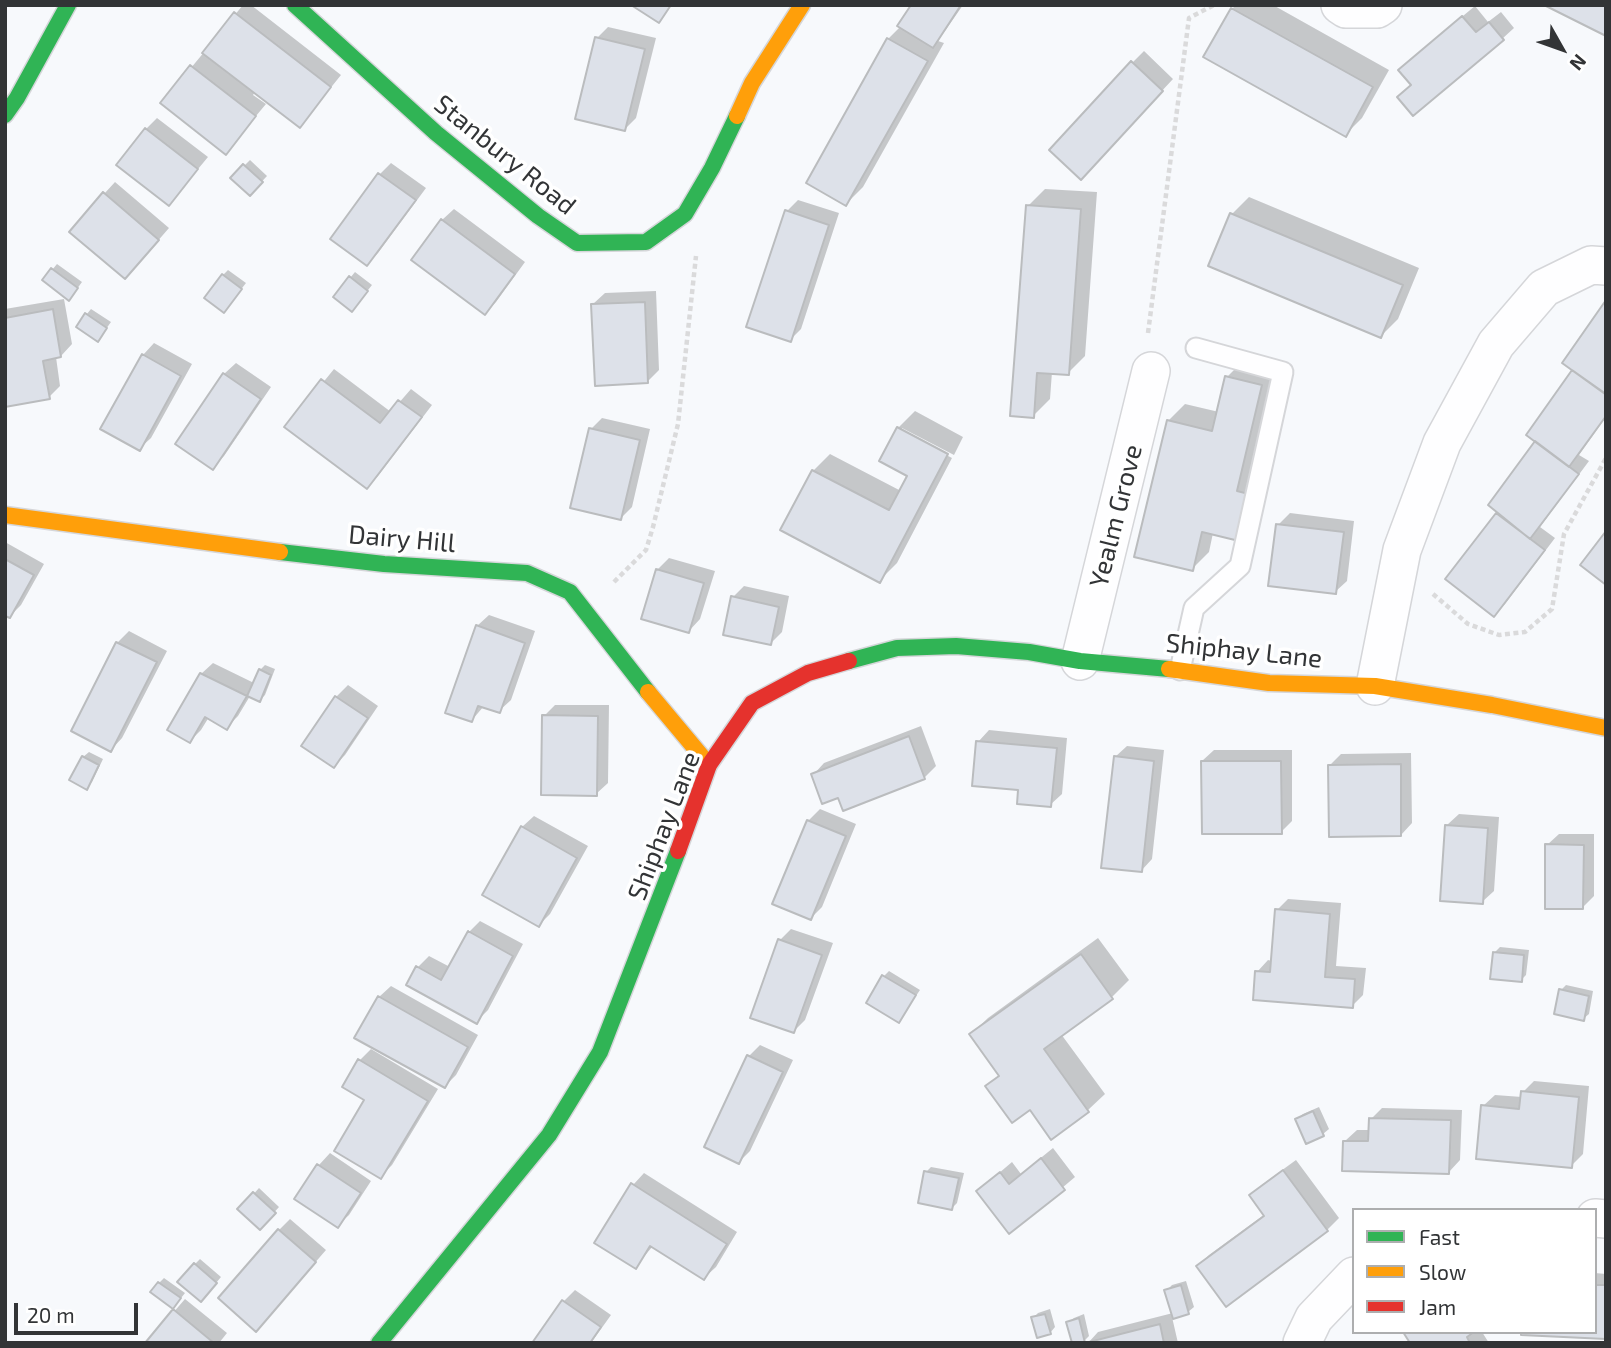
<!DOCTYPE html>
<html>
<head>
<meta charset="utf-8">
<style>
	body { margin:0 }
	#map { position:relative; width:1611px; height:1348px; overflow:hidden; background:#f7f9fc; font-family:"Exo 2",sans-serif }
	canvas { display:block }
	.frame { position:absolute; inset:0; border:7px solid #323436; pointer-events:none }
	.legend { position:absolute; left:1352px; top:1208px; width:245px; height:126px; box-sizing:border-box; background:#fff; border:2px solid #adaeaf; margin:0; padding:9px 12px; list-style:none; font-size:21px; color:#323436 }
	.legend li { display:flex; align-items:center; gap:14px; height:35px }
	.legend b { width:35px; border:2px solid #adaeaf }
	.north { position:absolute; left:1527px; top:14px; width:70px; height:70px; -webkit-text-stroke:5px #fff; paint-order:stroke; rotate:130deg; font-size:19px; font-weight:700; line-height:28px; text-align:center; color:#323436 }
	.north::after { content:''; display:block; margin:auto; width:24px; height:32px; background:#323436; clip-path:polygon(50% 0,100% 100%,50% 72%,0 100%) }
	.scale { position:absolute; left:14px; top:1303px; width:124px; height:32px; box-sizing:border-box; border:4px solid #323436; border-top:0; padding-left:9px; font-size:21px; line-height:24px; white-space:nowrap; color:#323436; -webkit-text-stroke:5px #fff; paint-order:stroke }
</style>
</head>
<body>
<div id="map">
<canvas width="1611" height="1348"></canvas>
<div class="frame"></div>
<ul class="legend">
<li><b style="height:9px;background:#30b455"></b>Fast</li>
<li><b style="height:9px;background:#ff9f0a"></b>Slow</li>
<li><b style="height:9px;background:#e5322d"></b>Jam</li>
</ul>
<div class="north">N</div>
<div class="scale">20 m</div>
</div>
<script>
const context = document.querySelector('canvas').getContext('2d');
context.lineJoin = 'round';
function paint(path, color) {
  context.fillStyle = color;
  context.fill(path, 'evenodd');
}
function toPath(rows) {
  const path = new Path2D();
  for (const r of rows) {
    path.moveTo(r[0], r[1]);
    for (let i = 2; i < r.length; i += 2) path.lineTo(r[i], r[i + 1]);
  }
  return path;
}
function strokePath(path, color, width, dash) {
  context.strokeStyle = color;
  context.lineWidth = width;
  context.lineCap = dash ? 'butt' : 'round';
  context.setLineDash(dash || []);
  context.stroke(path);
}
function write(font, color, halo, rows, align = 'center') {
  context.font = font + ' "Exo 2",sans-serif';
  context.lineWidth = 7;
  context.setLineDash([]);
  context.textBaseline = 'middle';
  context.strokeStyle = halo;
  context.fillStyle = color;
  for (const [text, x, y, turn = 0] of rows) {
    context.save();
    context.translate(x, y);
    context.rotate((+turn || 0) * Math.PI / 180);
    context.textAlign = isNaN(turn) ? turn : align;
    if (halo) context.strokeText(text, 0, 0);
    context.fillText(text, 0, 0);
    context.restore();
  }
}
paint(toPath([
	[243,5,251,5,341,75,300,126,255,92,253,95,266,104,225,153,162,103],
	[913,5,963,5,938,41,944,43,863,187,846,204,888,39,901,26],
	[1236,5,1273,5,1389,70,1362,118,1345,135,1232,9],
	[1475,6,1488,22,1501,12,1514,28,1502,39,1413,84,1412,58],
	[608,27,656,38,636,118,625,129,597,38],
	[1144,51,1173,79,1092,166,1132,63],
	[157,118,208,157,169,204,146,129],
	[250,160,267,176,250,194,232,178],
	[391,163,426,188,378,253,367,264,333,239,380,174],
	[115,182,169,228,136,266,104,194],
	[1045,189,1097,192,1085,356,1068,373,1052,372,1050,399,1033,416,1028,206],
	[1249,197,1419,268,1398,319,1381,336,1232,214],
	[798,200,839,213,801,329,790,340,787,211],
	[454,209,525,262,496,302,485,313,442,220],
	[57,264,82,282,74,293,52,270],
	[228,270,246,283,229,305,223,275],
	[355,272,372,285,357,304,350,278],
	[656,291,659,370,647,382,593,304,605,293],
	[64,299,72,344,61,356,56,357,60,386,49,397,5,405,5,309],
	[1606,303,1606,417,1579,455,1589,461,1540,527,1555,538,1505,604,1494,615,1447,579,1498,512,1575,369],
	[91,309,111,322,98,340,86,315],
	[154,343,192,364,151,438,139,449,143,355],
	[1244,360,1278,368,1255,522,1213,533,1209,552,1192,569,1168,421,1185,404,1219,412,1227,377],
	[236,363,271,387,224,456,213,467,224,374],
	[334,369,391,412,411,389,432,405,378,476,367,487,287,427],
	[915,411,963,437,954,455,902,428,902,432,952,458,897,563,880,580,813,471,830,454,901,491,909,475,898,428],
	[602,418,650,429,632,507,621,518,591,429],
	[1290,513,1354,521,1347,581,1335,592,1278,525],
	[5,542,44,564,21,605,10,616,5,614],
	[669,558,715,571,700,619,689,631,658,569],
	[744,586,789,596,782,632,770,644,733,597],
	[489,615,535,631,511,700,499,711,484,706,472,720,477,626],
	[129,631,167,651,122,738,111,750,117,643],
	[213,663,254,683,260,670,265,665,275,669,265,695,260,700,250,696,238,716,226,728,209,717,201,730,190,741,201,674],
	[348,685,378,706,345,755,334,766,304,745,336,697],
	[555,705,609,705,608,783,596,794,544,716],
	[921,726,936,766,925,777,844,809,839,795,813,775,824,763],
	[989,730,1067,738,1062,794,1050,805,1020,788,978,742],
	[1127,746,1164,750,1152,859,1141,871,1115,757],
	[1214,750,1292,750,1292,821,1281,832,1202,761],
	[89,752,103,759,92,782,86,788,83,757],
	[1411,753,1412,823,1401,835,1330,765,1341,754],
	[820,809,856,824,822,907,811,918,808,821],
	[1459,814,1499,817,1494,891,1482,902,1447,825],
	[534,816,588,846,550,914,539,925,522,827],
	[1559,834,1594,834,1594,896,1583,907,1547,845],
	[1288,899,1341,903,1336,966,1366,968,1363,995,1352,1006,1257,972,1268,960,1272,961,1277,910],
	[480,921,523,944,488,1010,477,1021,418,967,429,956,450,967,469,932],
	[791,929,833,943,805,1020,794,1031,780,940],
	[1098,938,1129,980,1112,997,1061,1034,1105,1094,1088,1110,987,1086,1000,1074,971,1034,988,1018],
	[1500,947,1529,950,1526,975,1521,980,1495,952],
	[889,971,920,990,899,1021,884,976],
	[1566,985,1593,991,1589,1014,1583,1019,1561,990],
	[391,986,478,1035,456,1075,445,1086,379,997],
	[760,1045,793,1060,750,1151,739,1162,749,1056],
	[371,1049,438,1089,392,1165,380,1177,360,1060],
	[1534,1081,1589,1086,1583,1154,1571,1166,1483,1106,1495,1095,1522,1097,1523,1092],
	[1319,1107,1329,1129,1323,1134,1307,1141,1297,1119,1303,1114],
	[1382,1108,1462,1110,1460,1160,1449,1172,1345,1141,1357,1130,1370,1130,1371,1119],
	[1053,1148,1075,1177,1010,1232,978,1191,1012,1162,1021,1174],
	[330,1153,371,1181,349,1215,337,1226,296,1198,319,1165],
	[1296,1160,1339,1218,1327,1230,1226,1304,1198,1266,1209,1255,1265,1214,1251,1196,1263,1184],
	[931,1167,964,1173,957,1203,952,1208,926,1172],
	[644,1173,737,1232,716,1267,704,1278,653,1246,635,1267,633,1185],
	[259,1188,279,1207,260,1228,240,1209],
	[290,1219,326,1250,267,1318,279,1230],
	[200,1259,221,1277,206,1295,195,1264],
	[1595,1273,1606,1274,1606,1337,1595,1332],
	[164,1278,185,1293,174,1307,159,1283],
	[1186,1281,1194,1307,1188,1312,1172,1317,1178,1343,1088,1343,1098,1332,1173,1313,1166,1291,1172,1285],
	[575,1290,611,1315,591,1343,534,1343,564,1301],
	[185,1299,227,1333,219,1343,147,1343],
	[1050,1309,1055,1327,1050,1333,1033,1318,1038,1313],
	[1084,1314,1089,1336,1084,1341,1068,1323,1074,1318],
	[1405,1332,1482,1332,1489,1343,1412,1343]
]), '#0003');
const building = toPath([
	[631,5,671,5,659,23,631,5],
	[911,5,961,5,933,48,897,26,911,5],
	[1544,5,1606,5,1606,36,1544,5],
	[1231,8,1373,87,1346,137,1203,57,1231,8],
	[234,12,331,87,300,128,202,53,234,12],
	[1462,16,1476,32,1489,22,1504,40,1413,116,1397,97,1411,85,1398,70,1462,16],
	[595,37,645,49,625,131,575,119,595,37],
	[887,38,928,61,846,206,806,183,887,38],
	[1131,61,1163,91,1081,180,1049,150,1131,61],
	[190,65,256,116,226,155,160,103,190,65],
	[145,128,198,169,169,206,116,165,145,128],
	[243,164,263,182,250,196,230,178,243,164],
	[378,173,416,200,367,266,330,239,378,173],
	[103,192,159,240,125,279,69,232,103,192],
	[1026,205,1081,209,1069,375,1037,373,1034,418,1010,416,1026,205],
	[785,210,829,225,791,342,746,327,785,210],
	[1230,213,1403,285,1381,338,1208,266,1230,213],
	[441,219,515,274,485,315,411,260,441,219],
	[51,268,78,288,69,301,42,280,51,268],
	[222,274,242,289,224,313,204,298,222,274],
	[349,276,368,291,352,312,333,297,349,276],
	[1606,300,1606,393,1605,394,1562,363,1606,300],
	[645,302,648,383,595,386,591,304,645,302],
	[53,309,61,357,43,361,50,399,5,407,5,318,53,309],
	[85,313,107,328,98,342,76,327,85,313],
	[142,354,181,376,140,451,100,429,142,354],
	[1572,370,1606,394,1606,416,1569,467,1526,435,1572,370],
	[223,373,261,399,213,470,175,444,223,373],
	[1225,376,1262,385,1237,491,1249,494,1239,541,1202,532,1193,571,1134,557,1167,420,1212,431,1225,376],
	[321,379,380,423,398,400,422,417,367,489,284,427,321,379],
	[897,427,948,454,880,583,780,530,812,470,889,510,907,476,879,461,897,427],
	[589,428,640,440,621,520,570,508,589,428],
	[1535,441,1579,474,1530,539,1488,505,1535,441],
	[1496,513,1545,550,1494,617,1445,579,1496,513],
	[1276,524,1344,532,1336,594,1268,586,1276,524],
	[1606,531,1606,585,1580,565,1606,531],
	[5,559,34,575,10,618,5,616,5,559],
	[656,569,704,583,689,633,641,619,656,569],
	[731,596,779,607,771,645,723,635,731,596],
	[476,625,525,643,500,713,478,706,472,722,445,713,476,625],
	[116,642,157,662,111,752,71,731,116,642],
	[259,669,271,675,260,702,247,696,259,669],
	[200,673,247,696,227,730,205,717,190,743,167,730,200,673],
	[335,696,368,718,334,768,301,746,335,696],
	[542,715,598,716,597,796,541,795,542,715],
	[909,736,925,779,843,811,838,798,822,804,811,774,909,736],
	[976,741,1057,748,1051,807,1017,804,1018,790,972,786,976,741],
	[82,756,99,765,87,790,69,780,82,756],
	[1114,756,1154,761,1142,872,1101,868,1114,756],
	[1201,761,1281,761,1282,834,1202,834,1201,761],
	[1401,764,1401,836,1329,837,1328,765,1401,764],
	[807,820,846,836,811,920,772,904,807,820],
	[1445,825,1488,828,1483,904,1440,901,1445,825],
	[521,826,577,858,539,927,482,895,521,826],
	[1545,844,1584,845,1583,909,1545,909,1545,844],
	[1275,909,1330,914,1325,977,1355,979,1353,1008,1253,1000,1255,971,1270,972,1275,909],
	[468,931,513,956,477,1024,406,985,416,966,441,980,468,931],
	[778,939,822,955,794,1033,750,1018,778,939],
	[1493,952,1524,955,1522,982,1490,979,1493,952],
	[1081,954,1113,999,1044,1049,1089,1112,1051,1140,1030,1110,1012,1123,985,1086,999,1076,969,1034,1081,954],
	[882,975,916,995,899,1023,866,1003,882,975],
	[1559,989,1589,996,1584,1021,1554,1014,1559,989],
	[378,996,468,1047,445,1088,354,1038,378,996],
	[747,1055,783,1072,739,1164,704,1147,747,1055],
	[358,1059,428,1101,381,1179,334,1151,364,1100,342,1087,358,1059],
	[1521,1091,1579,1097,1572,1168,1476,1159,1481,1105,1519,1109,1521,1091],
	[1313,1111,1324,1136,1306,1144,1295,1119,1313,1111],
	[1369,1118,1451,1120,1449,1174,1342,1171,1343,1141,1368,1141,1369,1118],
	[1041,1158,1065,1190,1009,1234,976,1191,1000,1172,1009,1184,1041,1158],
	[317,1164,361,1193,338,1228,294,1199,317,1164],
	[1283,1170,1328,1231,1226,1307,1196,1266,1264,1216,1249,1195,1283,1170],
	[924,1171,959,1178,952,1210,918,1203,924,1171],
	[631,1183,727,1244,704,1280,650,1246,636,1269,594,1243,631,1183],
	[253,1192,276,1213,260,1230,237,1209,253,1192],
	[278,1229,316,1262,256,1332,218,1298,278,1229],
	[194,1263,217,1283,201,1302,177,1282,194,1263],
	[158,1282,181,1298,173,1309,150,1292,158,1282],
	[1181,1285,1189,1314,1173,1319,1164,1290,1181,1285],
	[1595,1285,1606,1285,1606,1339,1521,1335,1521,1332,1595,1332,1595,1285],
	[562,1300,601,1327,590,1343,532,1343,562,1300],
	[173,1309,214,1343,145,1343,173,1309],
	[1045,1314,1051,1334,1037,1338,1031,1317,1045,1314],
	[1079,1318,1085,1343,1072,1343,1066,1322,1079,1318],
	[1160,1324,1164,1343,1085,1343,1160,1324],
	[1403,1332,1474,1332,1467,1337,1470,1343,1410,1343,1403,1332]
]);
paint(building, '#dde1e9');
strokePath(building, '#babcbe', 2);
const lane = toPath([
	[1180,670,1194,608,1240,566,1283,372,1196,348]
]);
const street = toPath([
	[1340,5,1346,9,1377,9,1383,5],
	[1080,661,1151,371],
	[1375,686,1402,550,1442,443,1496,344,1544,288,1591,265,1606,266],
	[1595,1218,1606,1219],
	[1302,1343,1314,1318,1354,1276]
]);
const fast = toPath([
	[295,5,436,133,538,216,577,243,646,242,685,214,712,168,737,116],
	[5,115,17,98,68,5],
	[280,552,384,564,527,573,570,592,648,692],
	[849,661,897,648,956,646,1029,652,1080,661,1169,669],
	[379,1343,549,1135,600,1052,678,851]
]);
const slow = toPath([
	[737,116,752,83,802,5],
	[5,515,280,552],
	[1169,669,1269,683,1375,686,1492,705,1606,728],
	[648,692,709,765]
]);
const jam = toPath([
	[678,851,709,765,752,703,808,673,849,661]
]);
strokePath(lane, '#d5d6d9', 23);
strokePath(street, '#d5d6d9', 40);
strokePath(fast, '#d5d6d9', 19);
strokePath(slow, '#d5d6d9', 19);
strokePath(jam, '#d5d6d9', 19);
strokePath(toPath([
	[1148,333,1189,18,1214,5],
	[614,582,646,550,653,527,678,424,696,256],
	[1433,594,1468,624,1499,635,1525,632,1552,609,1564,534,1606,458]
]), '#dadadb', 4.5, [5, 3.5]);
strokePath(lane, '#fefeff', 19);
strokePath(street, '#fefeff', 37);
strokePath(fast, '#30b455', 16);
strokePath(slow, '#ff9f0a', 16);
strokePath(jam, '#e5322d', 16);
write('26px', '#323436', '#fff', [
	["Stanbury Road",505,155,39],
	["Yealm Grove",1116,516,-76],
	["Dairy Hill",402,539,5],
	["Shiphay Lane",1244,651,6],
	["Shiphay Lane",664,826,-69]
]);
</script>
</body>
</html>
